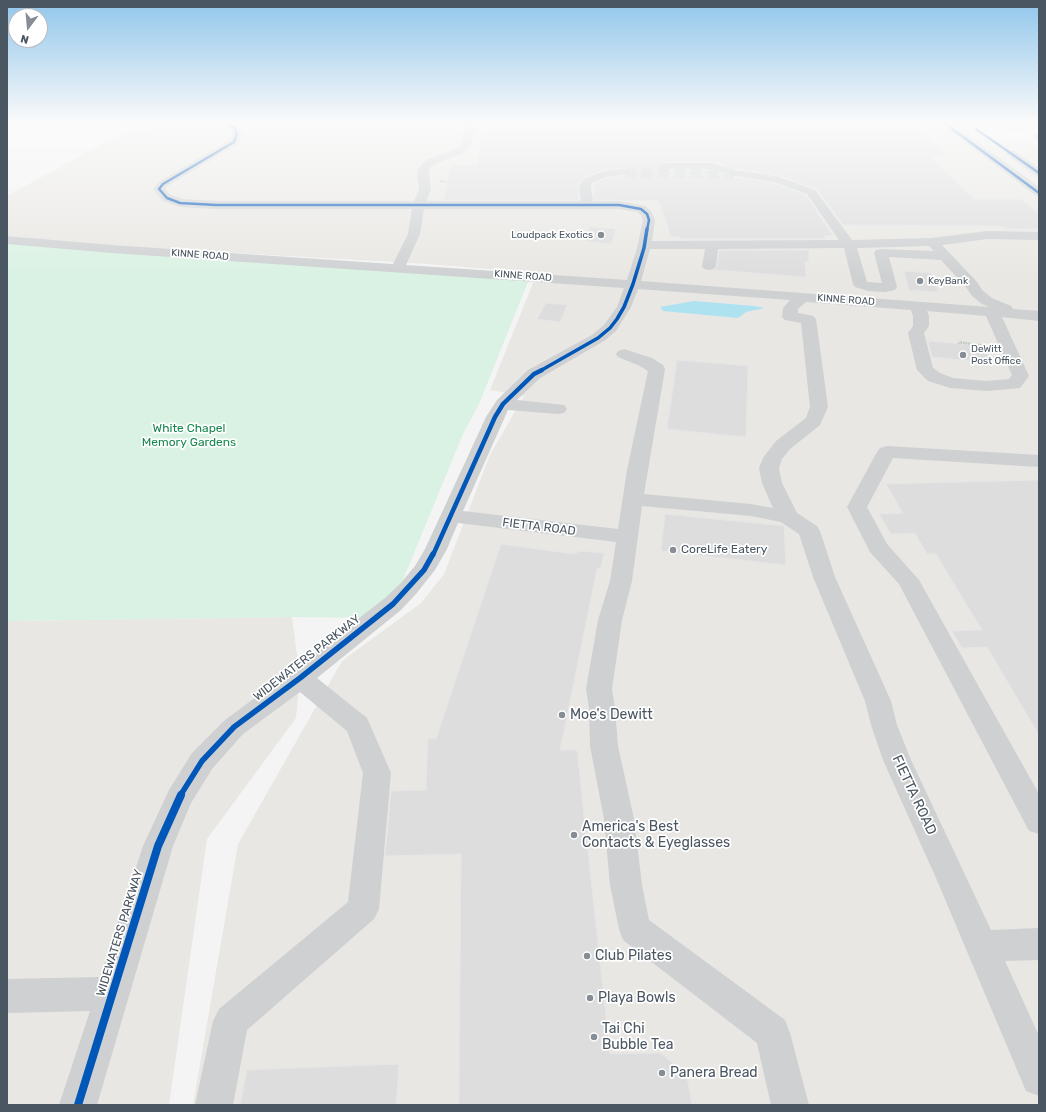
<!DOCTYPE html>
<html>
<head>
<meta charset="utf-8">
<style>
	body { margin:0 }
	#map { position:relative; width:1046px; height:1112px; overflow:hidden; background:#f4f4f4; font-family:Rubik,sans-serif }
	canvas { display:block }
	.frame { position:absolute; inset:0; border:8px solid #4a5661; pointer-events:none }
	.north { position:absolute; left:8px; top:8px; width:40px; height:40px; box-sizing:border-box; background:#fff; border:1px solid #b7bbc0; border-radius:50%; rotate:196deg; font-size:11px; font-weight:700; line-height:16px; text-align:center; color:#4a5661 }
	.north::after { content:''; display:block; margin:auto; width:14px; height:18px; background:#868d94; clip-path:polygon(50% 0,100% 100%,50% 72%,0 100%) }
</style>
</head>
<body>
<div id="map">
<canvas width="1046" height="1112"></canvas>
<div class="frame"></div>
<div class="north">N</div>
</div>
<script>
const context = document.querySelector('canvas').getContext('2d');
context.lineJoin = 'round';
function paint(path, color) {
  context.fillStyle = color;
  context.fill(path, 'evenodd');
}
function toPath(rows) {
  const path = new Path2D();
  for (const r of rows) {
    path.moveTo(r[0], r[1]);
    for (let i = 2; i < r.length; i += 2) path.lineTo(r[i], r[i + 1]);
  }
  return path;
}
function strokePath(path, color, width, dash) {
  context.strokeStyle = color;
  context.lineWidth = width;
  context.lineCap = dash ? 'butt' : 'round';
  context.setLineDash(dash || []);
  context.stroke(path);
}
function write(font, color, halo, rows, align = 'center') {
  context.font = font + ' Rubik,sans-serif';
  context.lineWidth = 3.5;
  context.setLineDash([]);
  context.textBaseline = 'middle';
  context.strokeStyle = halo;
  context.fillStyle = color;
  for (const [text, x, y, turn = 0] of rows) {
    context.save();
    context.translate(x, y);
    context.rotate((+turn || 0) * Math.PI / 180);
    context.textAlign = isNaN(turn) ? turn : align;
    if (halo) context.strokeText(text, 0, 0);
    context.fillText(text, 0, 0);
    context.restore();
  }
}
paint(toPath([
	[177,122,966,122,991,140,1031,141,1039,148,1039,1105,193,1105,238,844,342,661,421,603,444,574,490,455,524,396,490,390,537,273,428,264,113,246,7,236,7,196,118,135],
	[292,617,300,678,296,718,207,839,169,1105,7,1105,7,621]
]), '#e8e7e3');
paint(toPath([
	[985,122,1039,122,1039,129,1005,134],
	[7,240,530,277,479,404,463,434,393,604,375,618,292,617,7,621]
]), '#d9f2e3');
paint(toPath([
	[694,301,754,306,765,308,746,312,738,318,663,311,660,307]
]), '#aee2f0');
const building = toPath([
	[487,122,910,122,948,157,931,157,974,199,1021,199,1039,214,1039,229,1009,229,999,226,843,225,816,189,777,175,734,169,727,172,729,176,774,183,806,195,833,236,824,236,826,239,680,239,679,237,671,237,659,201,594,200,593,184,606,178,630,175,632,171,625,168,603,170,583,178,578,186,579,200,444,200,451,165,477,165,481,140,485,140,487,122],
	[666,162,711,162,723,165,727,170,721,174,711,170,670,170,668,174,659,173,656,167,666,162],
	[590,227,616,229,611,244,585,241,590,227],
	[719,250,809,250,809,262,805,261,806,277,715,270,717,266,719,250],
	[904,271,931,273,938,292,909,290,904,271],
	[546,303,567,305,560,322,537,319,546,303],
	[928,341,984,346,991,363,932,357,928,341],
	[677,360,748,366,746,437,667,429,677,360],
	[1039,480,1039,735,987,647,962,648,952,631,982,630,936,554,927,554,915,533,891,534,879,514,903,513,886,484,1039,480],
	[665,514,784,526,786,565,661,551,665,514],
	[501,544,573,554,581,551,604,553,601,567,597,569,560,750,577,750,610,1054,660,1053,674,1064,687,1077,692,1105,459,1105,461,854,385,856,391,791,426,790,428,739,436,739,501,544],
	[399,1064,396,1105,240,1105,247,1070,399,1064]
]);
paint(building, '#ddddde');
strokePath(building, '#e5e6e7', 1);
strokePath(toPath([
	[625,172,734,173]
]), '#d2d4d7', 11, [11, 5.5]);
strokePath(toPath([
	[1026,132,1011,128,1032,123],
	[440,181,447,182],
	[958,343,981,345,961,342,960,340]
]), '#bcc7c4', 1.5, [1.5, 1]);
paint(toPath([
	[222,122,233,122,239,127,242,134,238,144,167,186,165,189,171,195,182,199,216,201,414,201,419,190,417,172,421,165,428,159,452,151,462,144,466,122,476,122,471,147,460,155,436,163,430,168,429,172,431,190,426,201,581,201,579,186,584,179,604,171,625,169,629,170,631,172,629,174,606,177,592,183,591,186,593,201,619,201,645,206,651,211,655,220,652,241,839,240,807,194,774,182,730,175,728,173,730,171,734,170,776,176,815,190,852,240,931,238,988,231,1039,232,1039,240,988,239,942,245,977,282,982,290,992,298,1011,306,1013,309,1039,311,1039,321,1002,317,1029,376,1020,388,987,391,950,388,928,381,917,370,908,333,913,326,913,316,911,310,806,302,798,309,798,313,813,316,816,319,828,407,820,425,790,449,782,459,779,468,782,483,797,513,817,526,820,531,835,577,891,701,897,725,911,760,991,930,1039,928,1039,960,1005,961,1039,1036,1039,1096,1026,1091,936,878,883,760,871,725,865,701,813,577,799,534,781,522,751,516,642,506,632,581,622,620,612,689,615,708,618,746,634,819,642,885,649,920,785,1020,790,1033,809,1105,771,1105,757,1043,623,940,619,929,610,885,604,819,590,746,589,708,586,689,598,620,610,581,616,542,458,523,447,549,435,570,416,594,401,610,317,678,367,718,391,773,379,909,374,919,247,1030,233,1105,195,1105,213,1021,219,1009,348,902,363,773,347,731,300,692,243,734,212,769,191,803,173,846,97,1105,59,1105,90,1011,7,1013,7,979,100,977,143,846,169,790,192,753,225,720,291,671,385,598,400,584,415,566,425,549,486,417,497,400,528,370,592,335,604,325,617,307,624,288,112,253,7,244,7,236,112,245,393,264,408,234,412,209,216,209,180,207,163,201,153,189,159,182,229,140,232,134,231,130,222,122],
	[424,209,619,209,637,212,641,215,643,220,637,248,627,280,406,265,420,234,424,209],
	[929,246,934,251,881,249,876,250,874,253,882,283,867,282,857,248,929,246],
	[844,248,853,284,855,287,868,291,885,292,895,290,897,287,889,257,941,260,966,287,972,296,982,304,989,307,641,281,650,249,705,249,702,266,704,269,709,270,714,269,716,266,718,249,844,248],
	[638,289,790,300,783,308,782,317,785,320,801,323,810,407,806,418,776,441,763,458,759,468,762,483,773,508,751,504,644,494,665,369,663,365,652,358,624,349,618,351,616,354,618,357,640,366,648,371,627,470,618,529,463,511,508,410,558,414,564,413,567,409,564,405,517,400,540,378,604,341,616,331,631,307,638,289],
	[927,311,986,316,1012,375,1009,379,987,381,953,378,940,373,933,368,924,333,929,326,929,316,927,311],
	[1039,132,1039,143,1034,140,1034,135,1039,132],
	[666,163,711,163,723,166,726,170,720,173,711,169,669,169,668,172,660,172,657,168,662,164,666,163],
	[887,446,1039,455,1039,467,893,458,867,507,887,544,919,580,1039,794,1039,834,1029,831,899,584,870,552,847,507,877,452,880,448,887,446]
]), '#ced0d2');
paint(toPath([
	[938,122,950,122,1039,187,1039,197,1035,195,938,122],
	[1011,150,1015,151,1039,168,1039,176,1035,175,1007,155,1006,153,1011,150]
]), '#caced1');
strokePath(toPath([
	[227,122,235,129,237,134,234,142,163,184,159,189,167,198,180,203,216,205,619,205,641,209,647,214,649,220,647,230],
	[943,122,1039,193],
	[976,129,1039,173]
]), '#0057b8', 2.5);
strokePath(toPath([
	[540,371,598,338,610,328,617,319,624,307,633,284,644,248,647,229]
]), '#0057b8', 3.5);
strokePath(toPath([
	[433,555,495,417,503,404,534,374,542,370]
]), '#0057b8', 4.5);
strokePath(toPath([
	[180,796,202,761,234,727,300,678,393,604,424,570,433,554]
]), '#0057b8', 5.5);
strokePath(toPath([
	[78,1105,158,846,181,795]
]), '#0057b8', 8);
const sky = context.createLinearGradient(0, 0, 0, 278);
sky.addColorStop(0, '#91c6eb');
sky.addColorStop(0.44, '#fafafa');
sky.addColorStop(1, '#fafafa00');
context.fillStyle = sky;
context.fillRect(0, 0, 1046, 278);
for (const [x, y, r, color] of [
	[601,235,4,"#868d94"],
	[920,281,4,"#868d94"],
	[963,355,4,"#868d94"],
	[673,550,4,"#868d94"],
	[562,715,4,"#868d94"],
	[574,835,4,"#868d94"],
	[587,956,4,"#868d94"],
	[590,998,4,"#868d94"],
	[594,1037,4,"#868d94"],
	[662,1073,4,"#868d94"]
]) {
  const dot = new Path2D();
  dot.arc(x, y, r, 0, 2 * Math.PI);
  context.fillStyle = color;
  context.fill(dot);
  strokePath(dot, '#fff', 1.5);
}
write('10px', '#4a5661', '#fff', [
	["Loudpack Exotics",593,235,"right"],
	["KeyBank",928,281],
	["DeWitt",971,349],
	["Post Office",971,361]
], 'left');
write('10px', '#4a5661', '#fff', [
	["KINNE ROAD",200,255,4],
	["KINNE ROAD",523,276,4],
	["KINNE ROAD",846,300,4]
]);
write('12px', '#17864f', '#fff', [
	["White Chapel",189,429],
	["Memory Gardens",189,443]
]);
write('12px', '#4a5661', '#fff', [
	["FIETTA ROAD",539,527,7],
	["WIDEWATERS PARKWAY",307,658,-38],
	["WIDEWATERS PARKWAY",120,933,-73]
]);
write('12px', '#4a5661', '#fff', [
	["CoreLife Eatery",681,550]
], 'left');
write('14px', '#4a5661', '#fff', [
	["Moe's Dewitt",570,715],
	["America's Best",582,827],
	["Contacts & Eyeglasses",582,843],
	["Club Pilates",595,956],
	["Playa Bowls",598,998],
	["Tai Chi",602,1029],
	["Bubble Tea",602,1045],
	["Panera Bread",670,1073]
], 'left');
write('14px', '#4a5661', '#fff', [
	["FIETTA ROAD",914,795,65]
]);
</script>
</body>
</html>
